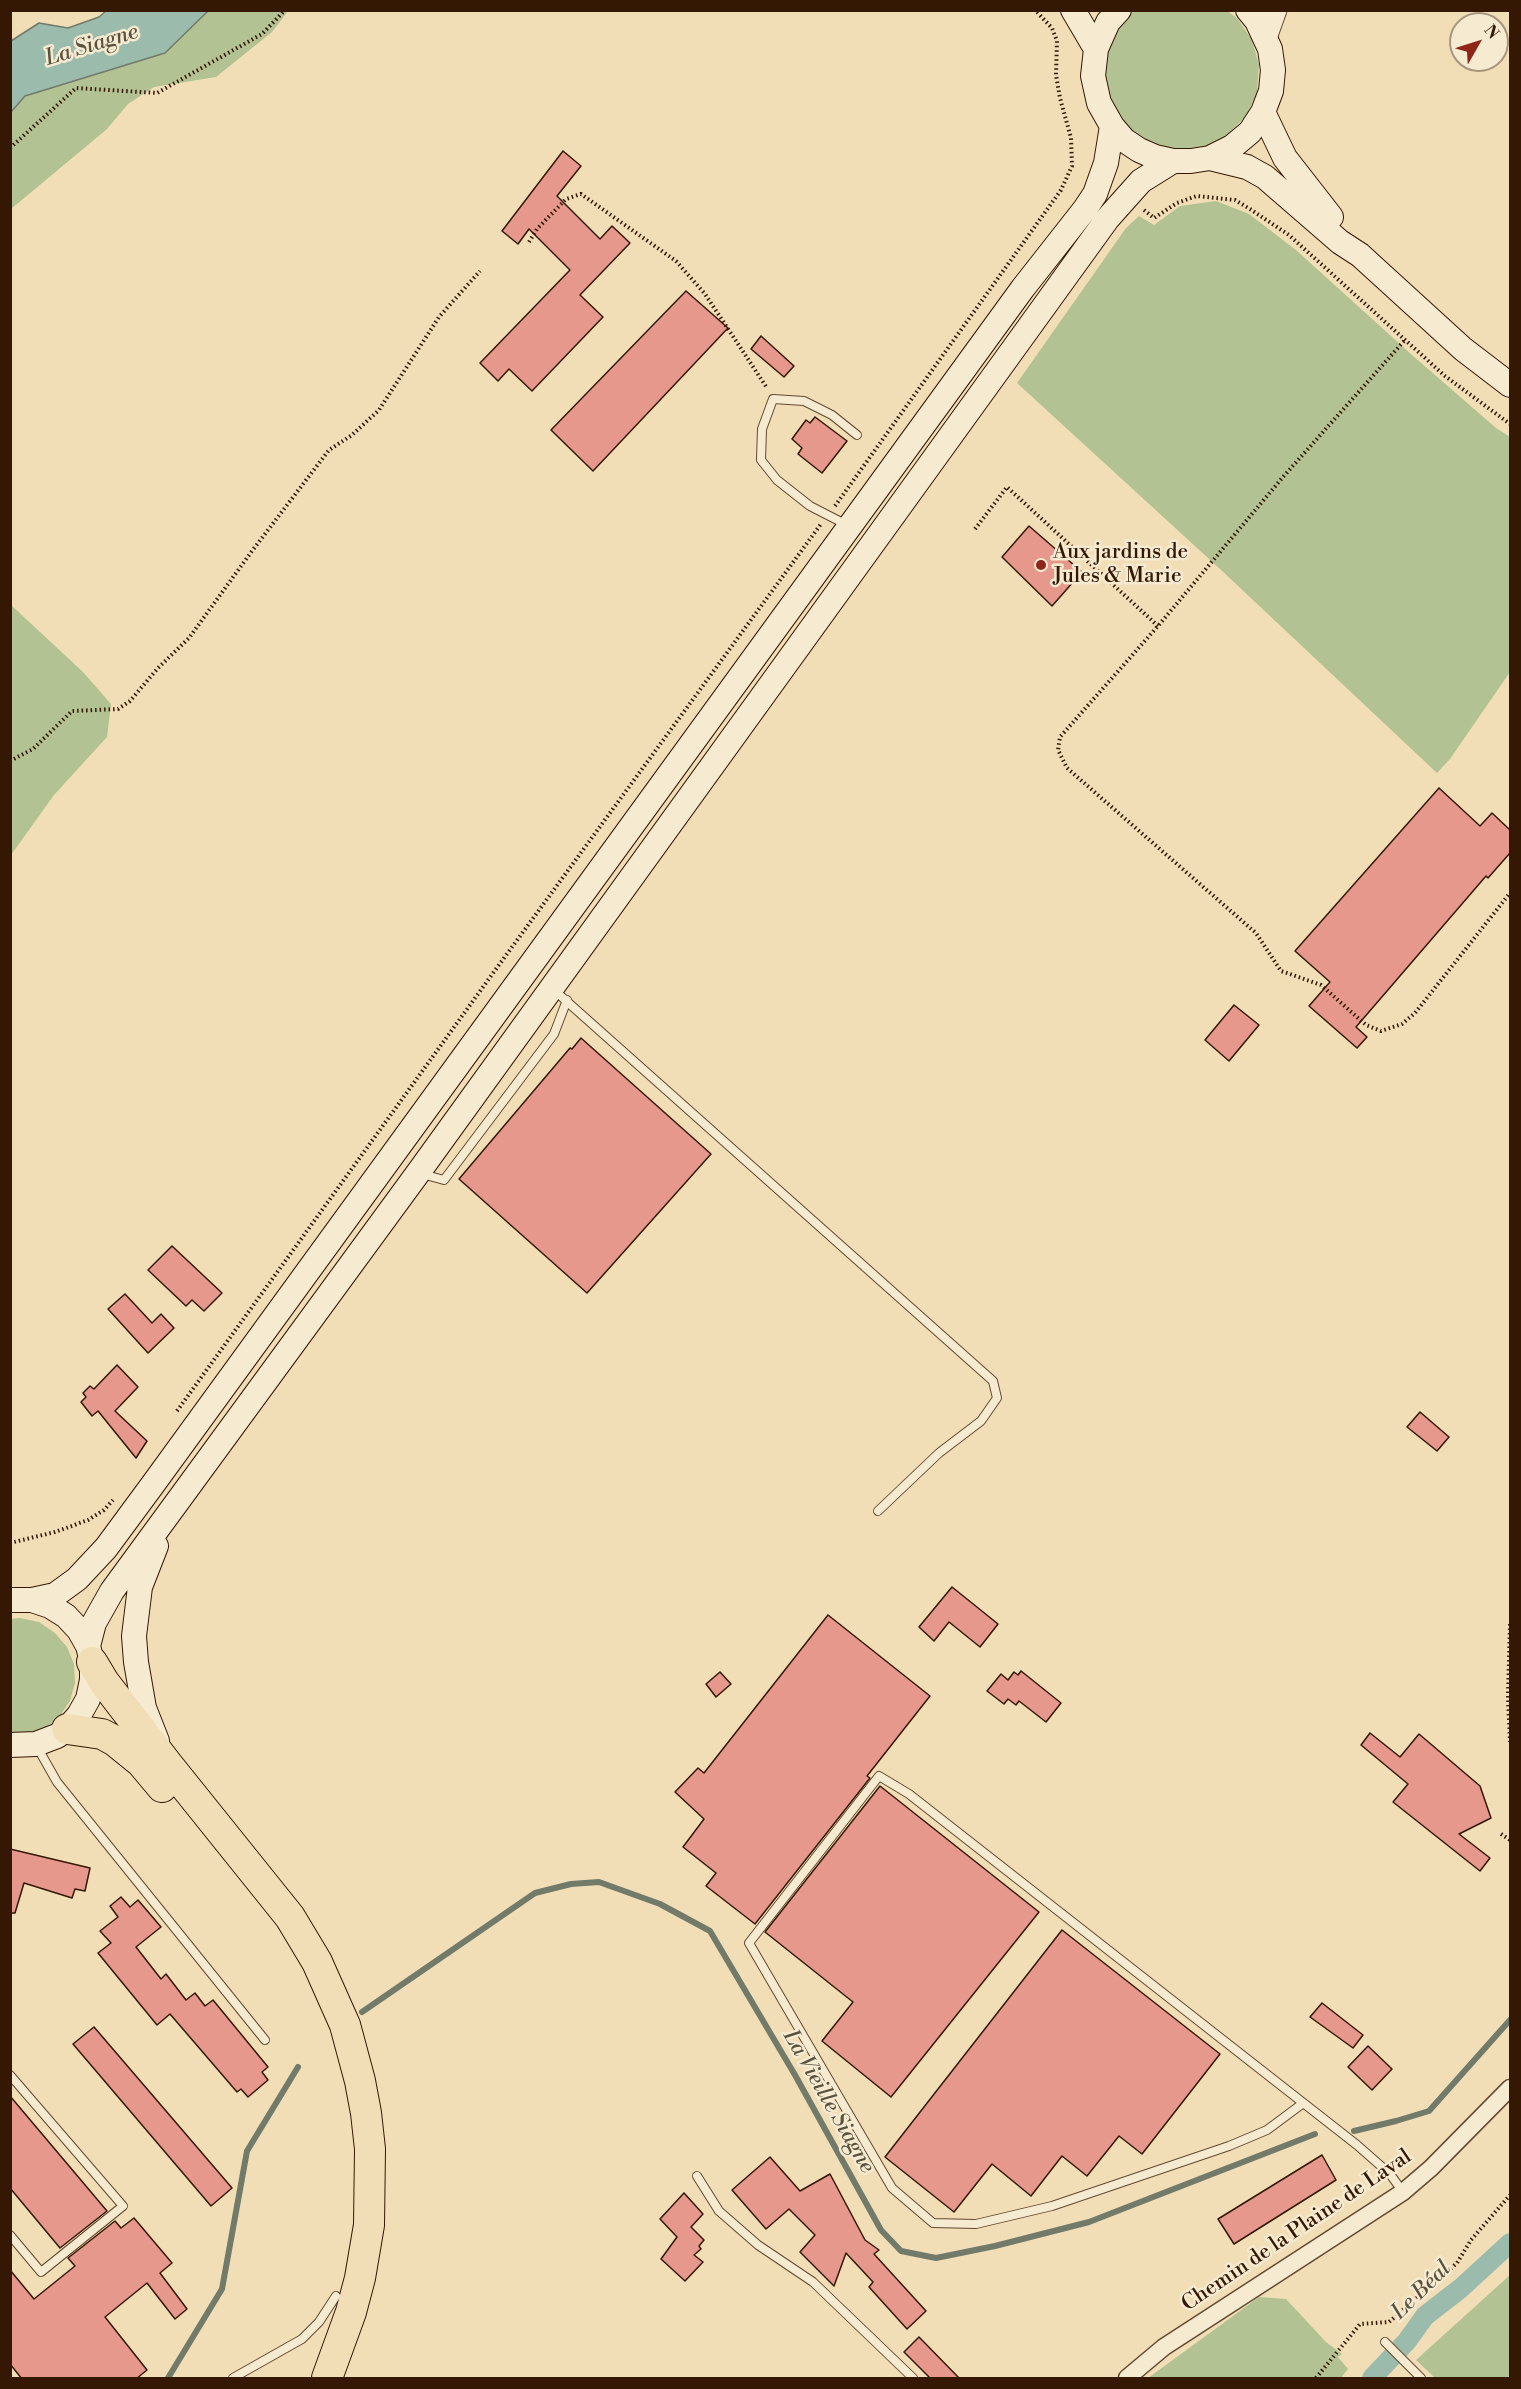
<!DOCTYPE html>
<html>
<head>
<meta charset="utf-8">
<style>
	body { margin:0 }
	#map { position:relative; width:1521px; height:2389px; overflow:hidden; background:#f1deb7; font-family:"Libre Bodoni",serif }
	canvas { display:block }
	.frame { position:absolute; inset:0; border:12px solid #341803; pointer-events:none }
	.north { position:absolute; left:1449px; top:12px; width:60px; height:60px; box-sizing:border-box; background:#f6ead0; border:2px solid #a8967e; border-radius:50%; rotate:51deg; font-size:16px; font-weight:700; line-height:24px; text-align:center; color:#341803 }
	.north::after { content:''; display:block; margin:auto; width:21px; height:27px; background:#8f2418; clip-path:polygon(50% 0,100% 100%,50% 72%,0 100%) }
</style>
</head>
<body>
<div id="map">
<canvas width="1521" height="2389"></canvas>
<div class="frame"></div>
<div class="north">N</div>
</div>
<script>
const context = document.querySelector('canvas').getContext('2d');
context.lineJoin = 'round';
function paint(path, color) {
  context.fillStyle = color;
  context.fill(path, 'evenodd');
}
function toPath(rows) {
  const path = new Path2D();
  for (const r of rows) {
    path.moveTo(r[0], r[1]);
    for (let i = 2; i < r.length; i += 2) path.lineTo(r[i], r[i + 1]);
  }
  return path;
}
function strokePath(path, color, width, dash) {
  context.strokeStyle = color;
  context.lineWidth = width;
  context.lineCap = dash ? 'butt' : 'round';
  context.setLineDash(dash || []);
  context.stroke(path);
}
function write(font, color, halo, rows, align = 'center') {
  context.font = font + ' "Libre Bodoni",serif';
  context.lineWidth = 5;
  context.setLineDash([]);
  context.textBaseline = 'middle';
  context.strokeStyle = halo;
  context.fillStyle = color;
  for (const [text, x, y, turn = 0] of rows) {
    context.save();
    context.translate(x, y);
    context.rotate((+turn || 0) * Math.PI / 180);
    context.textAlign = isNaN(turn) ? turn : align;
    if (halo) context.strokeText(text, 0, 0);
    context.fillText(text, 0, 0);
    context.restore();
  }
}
paint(toPath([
	[1135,10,1227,11,1237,18,1252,40,1259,65,1257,92,1246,116,1227,135,1205,146,1181,150,1156,146,1134,134,1117,116,1107,93,1103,69,1108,44,1121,23],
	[208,11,288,11,272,32,216,77,154,87,128,104,107,129,11,209,11,112,25,96,165,53],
	[1216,201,1249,214,1296,250,1412,355,1496,428,1510,437,1510,672,1450,759,1437,773,1220,569,1017,383,1126,228,1139,216,1154,225,1180,206],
	[11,605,83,672,111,704,107,737,54,795,11,855],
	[20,1618,39,1622,55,1633,67,1647,74,1664,75,1683,70,1701,59,1717,45,1728,27,1735,11,1735,10,1619],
	[1510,2275,1510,2378,1435,2378,1416,2360],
	[1259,2297,1286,2299,1326,2342,1342,2354,1338,2357,1348,2369,1341,2378,1148,2378]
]), '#b3c293');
const water = toPath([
	[107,10,208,11,165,53,25,96,11,112,11,41,39,23,68,28,99,17,107,10]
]);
paint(water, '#9bbcad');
strokePath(water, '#727a69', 1.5);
strokePath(toPath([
	[362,2012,535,1893,571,1884,599,1882,660,1904,710,1931,795,2075,881,2230,901,2251,936,2258,995,2246,1089,2222,1315,2134],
	[1354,2131,1396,2121,1429,2111,1510,2020],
	[168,2378,222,2289,247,2151,298,2067]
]), '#727a69', 6);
strokePath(toPath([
	[1372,2378,1407,2341,1425,2316,1461,2288,1510,2243]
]), '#9bbcad', 20);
const building = toPath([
	[563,151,581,166,557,196,600,239,612,226,630,243,580,295,603,317,532,391,509,369,498,381,480,363,570,270,529,229,518,244,502,231,563,151],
	[686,291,728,328,593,471,551,430,686,291],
	[761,336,794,366,784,377,751,349,761,336],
	[815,417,847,441,822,473,798,454,802,448,792,439,806,420,810,423,815,417],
	[1029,526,1082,572,1052,606,1002,557,1029,526],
	[1439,788,1480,826,1492,813,1510,830,1510,853,1488,878,1486,876,1356,1027,1367,1037,1357,1048,1309,1006,1330,982,1295,951,1439,788],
	[1234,1005,1259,1025,1229,1061,1205,1040,1234,1005],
	[581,1038,711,1154,587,1293,459,1179,570,1048,572,1049,581,1038],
	[172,1246,222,1293,204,1311,192,1300,186,1306,148,1270,172,1246],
	[125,1294,152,1323,161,1314,174,1328,148,1353,108,1309,125,1294],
	[117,1365,138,1387,115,1411,147,1441,136,1458,98,1411,92,1416,81,1402,86,1397,83,1393,90,1386,94,1389,117,1365],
	[1420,1412,1449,1437,1437,1451,1407,1427,1420,1412],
	[952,1587,998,1624,980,1647,949,1622,934,1641,919,1627,952,1587],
	[828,1615,930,1696,867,1776,870,1778,755,1924,706,1886,716,1873,683,1847,704,1819,675,1792,698,1768,704,1773,828,1615],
	[1021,1671,1061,1703,1046,1722,1019,1701,1016,1705,1008,1699,1004,1704,987,1691,1001,1674,1008,1680,1014,1672,1018,1675,1021,1671],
	[720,1672,731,1684,716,1697,706,1684,720,1672],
	[1370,1733,1400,1757,1419,1734,1480,1786,1491,1818,1459,1834,1490,1858,1480,1871,1393,1802,1408,1784,1361,1745,1370,1733],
	[880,1786,1039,1912,891,2097,822,2041,853,2002,765,1932,880,1786],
	[10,1849,90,1868,85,1891,75,1889,72,1898,24,1883,15,1913,10,1913,10,1849],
	[121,1897,130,1907,138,1900,161,1927,136,1947,161,1979,166,1974,186,2000,195,1993,205,2006,213,2000,268,2067,262,2072,268,2080,248,2097,241,2089,237,2092,170,2014,157,2025,98,1953,111,1943,100,1931,118,1917,110,1906,121,1897],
	[1062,1930,1220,2054,1142,2154,1119,2136,1087,2176,1062,2156,1031,2196,992,2164,954,2212,885,2157,1062,1930],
	[1322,2003,1363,2035,1353,2048,1310,2017,1322,2003],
	[94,2027,232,2188,211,2206,73,2044,94,2027],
	[1368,2046,1392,2069,1372,2090,1348,2067,1368,2046],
	[10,2096,107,2211,60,2248,10,2188,10,2096],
	[1322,2155,1336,2180,1234,2244,1218,2219,1322,2155],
	[770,2157,800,2191,830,2174,865,2240,879,2250,874,2254,926,2311,907,2329,869,2287,873,2282,846,2253,834,2286,800,2252,815,2235,789,2209,766,2229,732,2190,770,2157],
	[684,2193,703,2214,691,2227,704,2240,699,2246,701,2249,694,2255,703,2262,685,2281,661,2259,677,2237,660,2219,684,2193],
	[134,2218,172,2263,160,2273,187,2309,175,2319,147,2283,105,2317,147,2370,136,2379,22,2379,10,2364,10,2270,34,2299,75,2266,68,2258,115,2221,121,2228,134,2218],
	[919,2337,960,2379,931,2379,904,2352,919,2337]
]);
paint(building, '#e7988c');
strokePath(building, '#341803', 1.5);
const service = toPath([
	[847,525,810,506,777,480,761,460,762,429,773,399,804,401,832,415,857,435],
	[554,990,993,1381,997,1398,981,1421,939,1453,878,1511],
	[422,1174,444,1180,554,1034,567,1000],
	[36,1745,57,1782,265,2040],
	[10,2075,123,2206,41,2272,10,2235],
	[1302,2104,1267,2130,1229,2146,1052,2206,976,2224,933,2223,892,2188,749,1943,879,1776,909,1794,1357,2145,1390,2174,1403,2192],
	[697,2176,719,2211,758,2245,813,2282,913,2378],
	[1385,2342,1421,2378],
	[233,2378,302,2339,319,2322,336,2296]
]);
const minor = toPath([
	[1127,2378,1164,2347,1403,2192,1431,2168,1510,2088]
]);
const tertiary = toPath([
	[1266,38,1276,10]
]);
const secondary = toPath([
	[1073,10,1096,49],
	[1119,10,1108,22,1096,49,1093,76,1099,103,1112,126,1124,140,1139,150,1155,157,1173,161,1191,161,1210,158,1232,147,1250,132,1263,112,1271,91,1273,70,1270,49,1257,21,1248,10],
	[1263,112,1285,158,1331,217],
	[1210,158,1247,167,1265,177,1340,242,1360,255,1463,349,1510,385],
	[156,1546,140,1587,134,1636,136,1662,144,1708,157,1741],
	[10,1600,32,1600,50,1606,66,1616,79,1630,88,1646,92,1662,92,1680,88,1699,79,1715,67,1729,57,1736,36,1744,10,1745],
	[32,1600,55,1595,77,1579,106,1548,151,1487,1023,288,1085,209,1095,194,1106,163,1112,126],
	[88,1646,94,1623,112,1591,418,1173,1108,218,1141,181,1173,161]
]);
const motorway = toPath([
	[92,1662,104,1682,168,1765,290,1917,317,1962,345,2025,360,2081,366,2113,370,2149,369,2225,360,2278,351,2312,327,2378],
	[67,1729,102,1734,115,1741,141,1762,162,1787]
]);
strokePath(service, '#634a30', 10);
strokePath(minor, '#634a30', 19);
strokePath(tertiary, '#634a30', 23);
strokePath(secondary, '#341803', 26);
strokePath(motorway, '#341803', 32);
strokePath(toPath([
	[10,148,76,88,157,93,262,34,285,10],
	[1144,210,1154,218,1177,203,1197,196,1235,200,1250,209,1289,235,1445,376,1510,424],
	[529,242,537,229,566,199,581,194,676,261,705,294,767,388],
	[1404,341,1283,477,1158,626,1060,737,1058,750,1067,768,1256,933,1281,971,1321,985,1366,1025,1381,1031,1402,1024,1415,1013,1510,893],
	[835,506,1061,190,1072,166,1071,138,1060,98,1056,75,1057,41,1052,28,1035,10],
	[975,529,1007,487,1158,626],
	[10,761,33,749,72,711,118,709,130,701,158,668,189,638,252,551,329,450,352,435,379,410,439,317,480,271],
	[177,1411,496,969,821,524],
	[10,1543,55,1532,88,1520,104,1510,113,1500],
	[1510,1624,1508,1697,1510,1742],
	[1501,1834,1510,1840],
	[1316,2378,1360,2324,1389,2322,1457,2263,1471,2240,1510,2195]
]), '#341803', 4, [1.5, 3]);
strokePath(service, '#f6ead0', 8);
strokePath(minor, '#f6ead0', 16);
strokePath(tertiary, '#f6ead0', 21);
strokePath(secondary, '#f6ead0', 24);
strokePath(motorway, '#f1deb7', 30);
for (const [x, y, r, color] of [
	[1041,565,6,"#8f2418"]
]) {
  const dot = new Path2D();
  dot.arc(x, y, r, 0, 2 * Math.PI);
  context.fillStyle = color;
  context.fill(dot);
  strokePath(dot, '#f6ead0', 2);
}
write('21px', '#341803', '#f6ead0', [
	["Aux jardins de",1053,553],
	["Jules & Marie",1053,577]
], 'left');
write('21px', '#341803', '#f6ead0', [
	["Chemin de la Plaine de Laval",1297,2231,-34]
]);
write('italic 22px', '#58513e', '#f6ead0', [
	["La Siagne",92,46,-17],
	["La Vieille Siagne",828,2102,60],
	["Le Béal",1422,2291,-44]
]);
</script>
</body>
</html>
